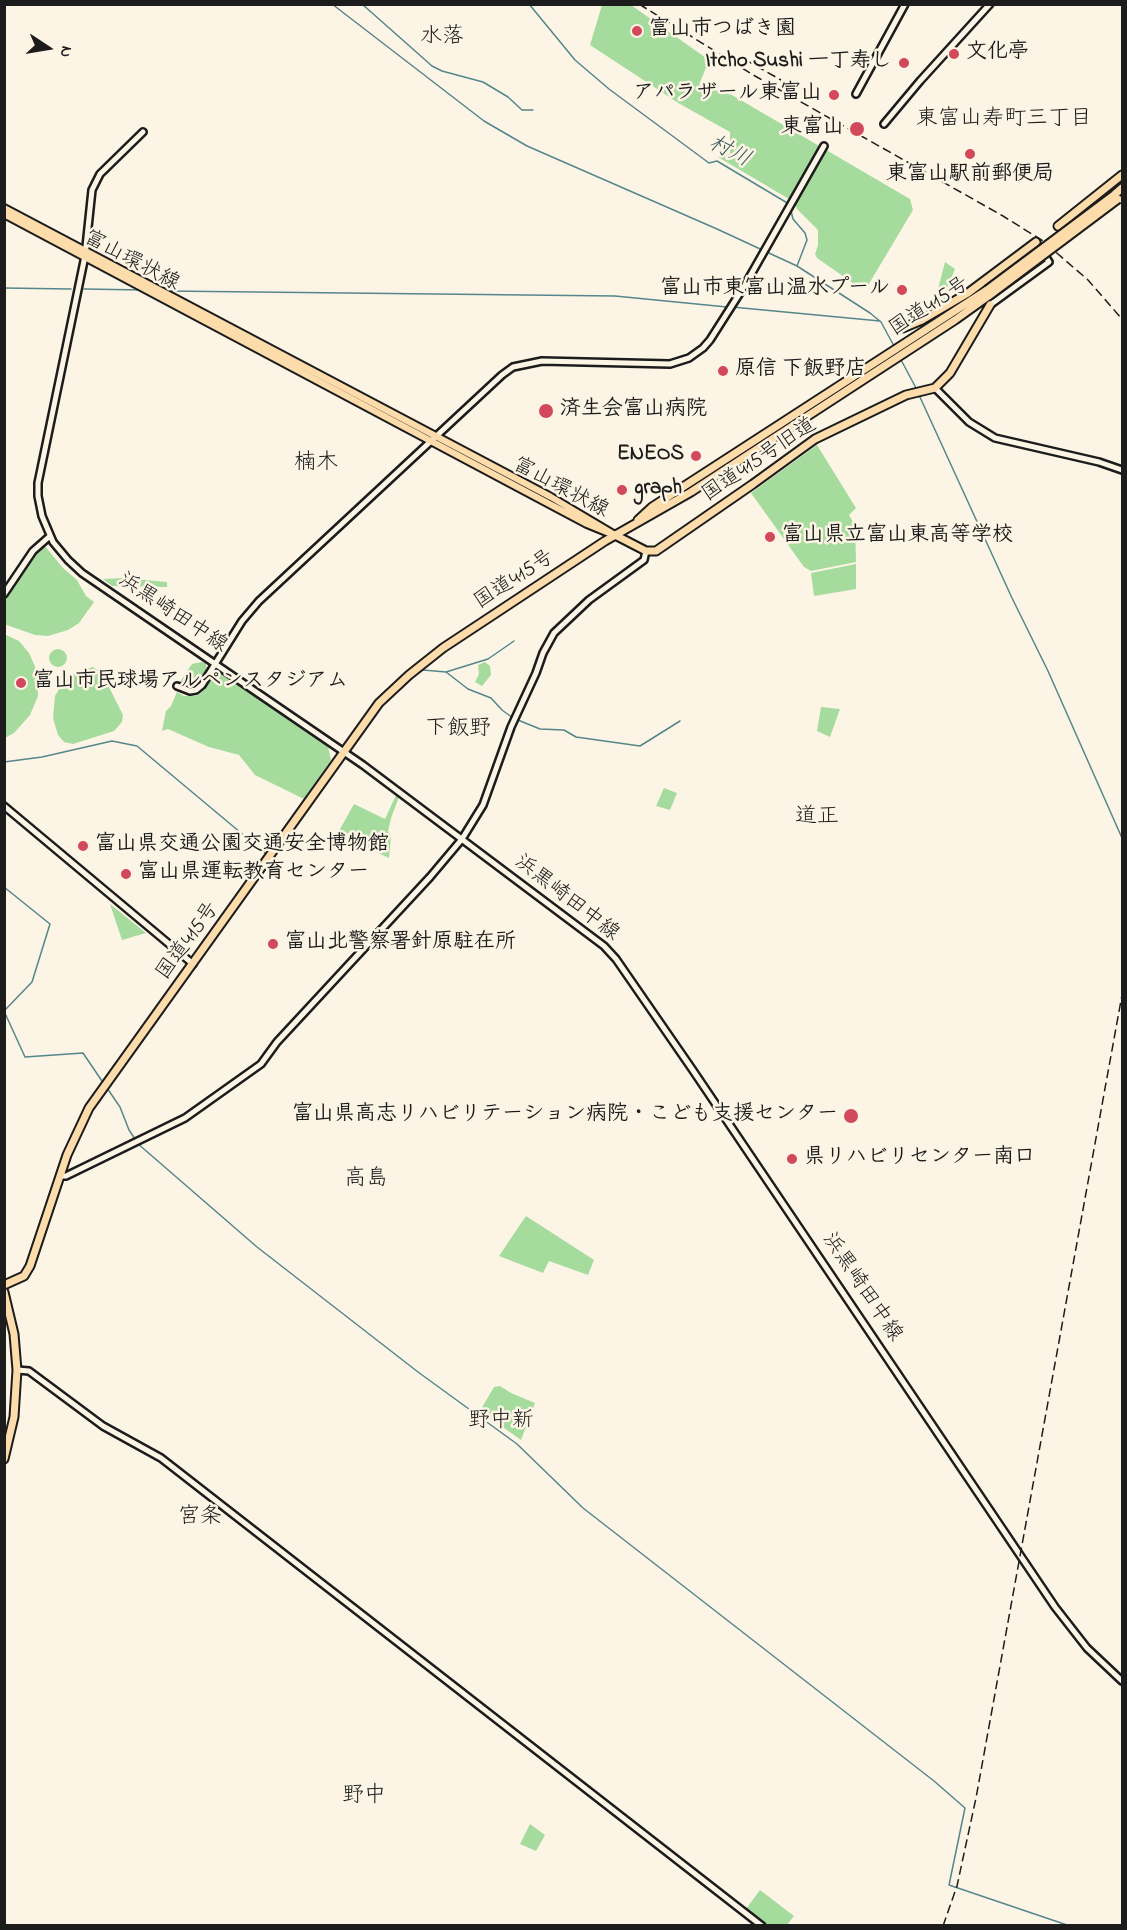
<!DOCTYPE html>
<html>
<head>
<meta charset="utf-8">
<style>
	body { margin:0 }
	#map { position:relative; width:1127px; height:1930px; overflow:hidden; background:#fcf5e5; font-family:"Indie Flower",sans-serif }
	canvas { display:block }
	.frame { position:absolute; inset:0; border:6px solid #1c1c1c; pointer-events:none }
	.north { position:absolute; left:18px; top:18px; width:60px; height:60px; -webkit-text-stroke:4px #fcf5e5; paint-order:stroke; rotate:102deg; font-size:16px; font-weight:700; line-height:24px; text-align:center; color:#1c1c1c }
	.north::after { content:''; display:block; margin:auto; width:21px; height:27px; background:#1c1c1c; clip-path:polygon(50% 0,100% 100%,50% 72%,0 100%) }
</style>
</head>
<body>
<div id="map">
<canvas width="1127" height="1930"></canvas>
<div class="frame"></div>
<div class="north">N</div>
</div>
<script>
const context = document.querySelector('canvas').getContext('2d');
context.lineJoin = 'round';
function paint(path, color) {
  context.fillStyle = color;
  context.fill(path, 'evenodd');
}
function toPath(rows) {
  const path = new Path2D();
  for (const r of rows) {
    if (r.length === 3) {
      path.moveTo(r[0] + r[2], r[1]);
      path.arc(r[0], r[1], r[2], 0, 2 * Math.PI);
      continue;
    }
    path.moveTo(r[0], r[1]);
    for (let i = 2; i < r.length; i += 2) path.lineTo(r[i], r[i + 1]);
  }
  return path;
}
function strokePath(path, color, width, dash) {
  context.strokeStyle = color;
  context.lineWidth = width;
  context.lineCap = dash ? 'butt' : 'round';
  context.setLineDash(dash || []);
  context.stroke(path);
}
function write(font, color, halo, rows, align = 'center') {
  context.font = font + ' "Indie Flower","Klee One",sans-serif';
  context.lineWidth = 5;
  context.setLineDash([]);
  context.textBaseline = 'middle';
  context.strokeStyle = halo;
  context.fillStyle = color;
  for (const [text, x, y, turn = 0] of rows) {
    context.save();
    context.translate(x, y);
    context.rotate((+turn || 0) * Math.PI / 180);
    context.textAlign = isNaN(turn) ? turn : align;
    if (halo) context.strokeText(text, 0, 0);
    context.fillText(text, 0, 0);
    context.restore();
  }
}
paint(toPath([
	[602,5,631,5,709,60,699,85,732,95,910,199,913,210,867,287,860,288,817,258,815,254,818,245,818,230,797,209,794,202,718,157,730,154,730,132,680,104,590,45],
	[945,262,955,269,947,288,944,303,937,301,937,293],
	[817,445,856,508,849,515,855,525,856,562,811,571,804,567,751,493],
	[44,545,63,568,77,580,86,596,94,602,79,623,68,630,48,636,35,635,4,624,5,599,35,553],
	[856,564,856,589,814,596,811,573],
	[124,578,167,582,167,587,112,586,103,579],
	[4,634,19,641,29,653,37,671,38,696,30,715,14,733,5,738],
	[58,658,9],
	[202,662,206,664,207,672,199,683,193,687,181,686,180,682,192,664],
	[485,662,490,666,491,675,482,686,475,682,479,674,478,665],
	[93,667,102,673,123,715,122,722,114,731,73,744,64,742,58,735,53,718,55,696,62,684,70,676,79,671],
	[219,672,328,747,331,760,304,799,255,775,239,755,209,747,168,729,162,731,166,711,171,706,177,692,184,696,196,696,201,693,211,677],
	[821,707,840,709,830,737,817,731],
	[664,788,677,793,670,810,656,806],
	[396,795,399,797,391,818,388,832,391,835,389,858,354,842,351,848,334,840,354,804,385,819],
	[110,904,146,933,122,940],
	[526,1216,594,1260,588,1275,549,1261,543,1273,499,1256],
	[500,1386,511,1393,535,1403,521,1440,480,1411,494,1387],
	[530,1824,545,1835,536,1851,520,1844],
	[760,1890,794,1916,787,1925,767,1925,746,1909]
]), '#a6db9e');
strokePath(toPath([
	[332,4,484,121,527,146,717,229,797,266,870,313,881,322,894,346],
	[362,4,432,66,442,71,483,82,508,97,522,110,533,110],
	[529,4,575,60,609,89,709,163,717,161,789,204],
	[791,211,793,219,805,233,807,240,797,266],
	[4,288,71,289],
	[84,289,143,290],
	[166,291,615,296,727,307],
	[732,307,880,321],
	[900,358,916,388],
	[919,395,1012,598,1048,671,1122,838],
	[423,670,446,672,488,659,514,641],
	[446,672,468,689,491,698,502,710,513,718],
	[518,720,540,729,564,730,576,737,640,746,680,721],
	[4,762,42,757,112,741,137,746,265,853],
	[4,887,50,924,32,982,5,1010],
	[4,1011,25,1057,83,1053,104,1084],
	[107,1088,120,1107,129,1130,135,1139],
	[137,1143,257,1247,418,1372,517,1444,583,1508,934,1781,965,1808,949,1885,1070,1926]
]), '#55868b', 1.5);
const secondary = toPath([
	[856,94,905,4],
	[884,124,920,81,990,4],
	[143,132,100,174,92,190,85,256,38,483,38,496,42,516,53,542,68,560,82,573,363,765,604,946,616,959,692,1069,1055,1607,1087,1648,1122,1681],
	[990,305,1049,262,1042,251],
	[935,388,969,422,995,438,1099,462,1122,470],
	[4,594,33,551,50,536],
	[177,686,190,691,196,690,202,685,242,621,259,601,502,375,513,367,542,361,670,364,689,358,703,348,710,340,745,285,824,146],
	[4,806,193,964],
	[60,1176,66,1176,185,1118,261,1064,277,1042,430,877,462,839,483,805,511,727,536,673,543,653,554,633,589,600,644,560,646,551],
	[17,1370,29,1371,103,1426,161,1458,762,1926]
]);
const primary = toPath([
	[4,208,551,497,615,535],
	[4,214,587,524,609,533]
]);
const highway = toPath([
	[1114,195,1122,188],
	[1058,226,1122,175],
	[903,328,922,320,968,293,1036,242],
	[638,520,652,507,987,290],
	[615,535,646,551,656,551,753,484,815,439,906,395,935,388,950,373,990,305],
	[4,1285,24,1276,30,1266,67,1155,89,1108,379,703,409,675,443,648,605,541,691,492,955,320,990,295],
	[4,1292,14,1334,17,1370,14,1417,4,1459]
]);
strokePath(secondary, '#1c1c1c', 10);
strokePath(primary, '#1c1c1c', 10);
strokePath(highway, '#1c1c1c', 11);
strokePath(secondary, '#fcf5e5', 5);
strokePath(primary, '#fddcac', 6);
strokePath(highway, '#fddcac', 7);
strokePath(toPath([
	[639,4,755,76,1003,216,1043,241,1088,280,1122,319],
	[744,59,781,80],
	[943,1926,957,1886,976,1798,1122,995]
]), '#1c1c1c', 1.5, [9, 4.5]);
const highwayBridge = toPath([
	[987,290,1114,195],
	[990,295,1118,199]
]);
strokePath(highwayBridge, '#1c1c1c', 11, []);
strokePath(highwayBridge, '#fddcac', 7);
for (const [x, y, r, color] of [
	[637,31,6,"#d1495b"],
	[954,54,6,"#d1495b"],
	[904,63,6,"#d1495b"],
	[834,95,6,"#d1495b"],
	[857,129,8,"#d1495b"],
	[970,154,6,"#d1495b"],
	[902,290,6,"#d1495b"],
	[723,371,6,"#d1495b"],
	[546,411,8,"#d1495b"],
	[696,456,6,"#d1495b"],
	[622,490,6,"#d1495b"],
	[770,537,6,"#d1495b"],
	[21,683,6,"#d1495b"],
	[83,846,6,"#d1495b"],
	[126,874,6,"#d1495b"],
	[273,944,6,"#d1495b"],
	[851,1116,8,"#d1495b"],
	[792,1159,6,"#d1495b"]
]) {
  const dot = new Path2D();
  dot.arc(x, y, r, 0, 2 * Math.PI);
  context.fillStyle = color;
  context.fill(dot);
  strokePath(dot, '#fcf5e5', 2);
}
write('bold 21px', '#1c1c1c', '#fcf5e5', [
	["富山市つばき園",649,31],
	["文化亭",966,54],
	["Itcho Sushi 一丁寿し",892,63,"right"],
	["アパラザール東富山",822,95,"right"],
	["東富山",844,129,"right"],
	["東富山駅前郵便局",970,176,"center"],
	["富山市東富山温水プール",890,290,"right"],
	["原信 下飯野店",735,371],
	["済生会富山病院",560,411],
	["ENEOS",684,456,"right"],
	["graph",634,490],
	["富山県立富山東高等学校",782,537],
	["富山市民球場アルペンスタジアム",33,683],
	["富山県交通公園交通安全博物館",95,846],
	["富山県運転教育センター",138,874],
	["富山北警察署針原駐在所",285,944],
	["富山県高志リハビリテーション病院・こども支援センター",838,1116,"right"],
	["県リハビリセンター南口",804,1159]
], 'left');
write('21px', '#1c1c1c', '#fcf5e5', [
	["富山環状線",131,262,28],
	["国道415号",930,308,-33],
	["国道415号旧道",760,461,-34],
	["富山環状線",560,489,28],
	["国道415号",515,581,-33],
	["浜黒崎田中線",172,614,34],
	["浜黒崎田中線",566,899,38],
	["国道415号",189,942,-54],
	["浜黒崎田中線",861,1288,56]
]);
write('22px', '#1c1c1c', '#fcf5e5', [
	["水落",442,38],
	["東富山寿町三丁目",1004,120],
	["楠木",316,464],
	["下飯野",458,730],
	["道正",817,818],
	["高島",366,1180],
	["野中新",501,1422],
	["宮条",200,1518],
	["野中",364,1797]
]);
write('italic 22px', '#3d5a5d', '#fcf5e5', [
	["村川",729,153,27]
]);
</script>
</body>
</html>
